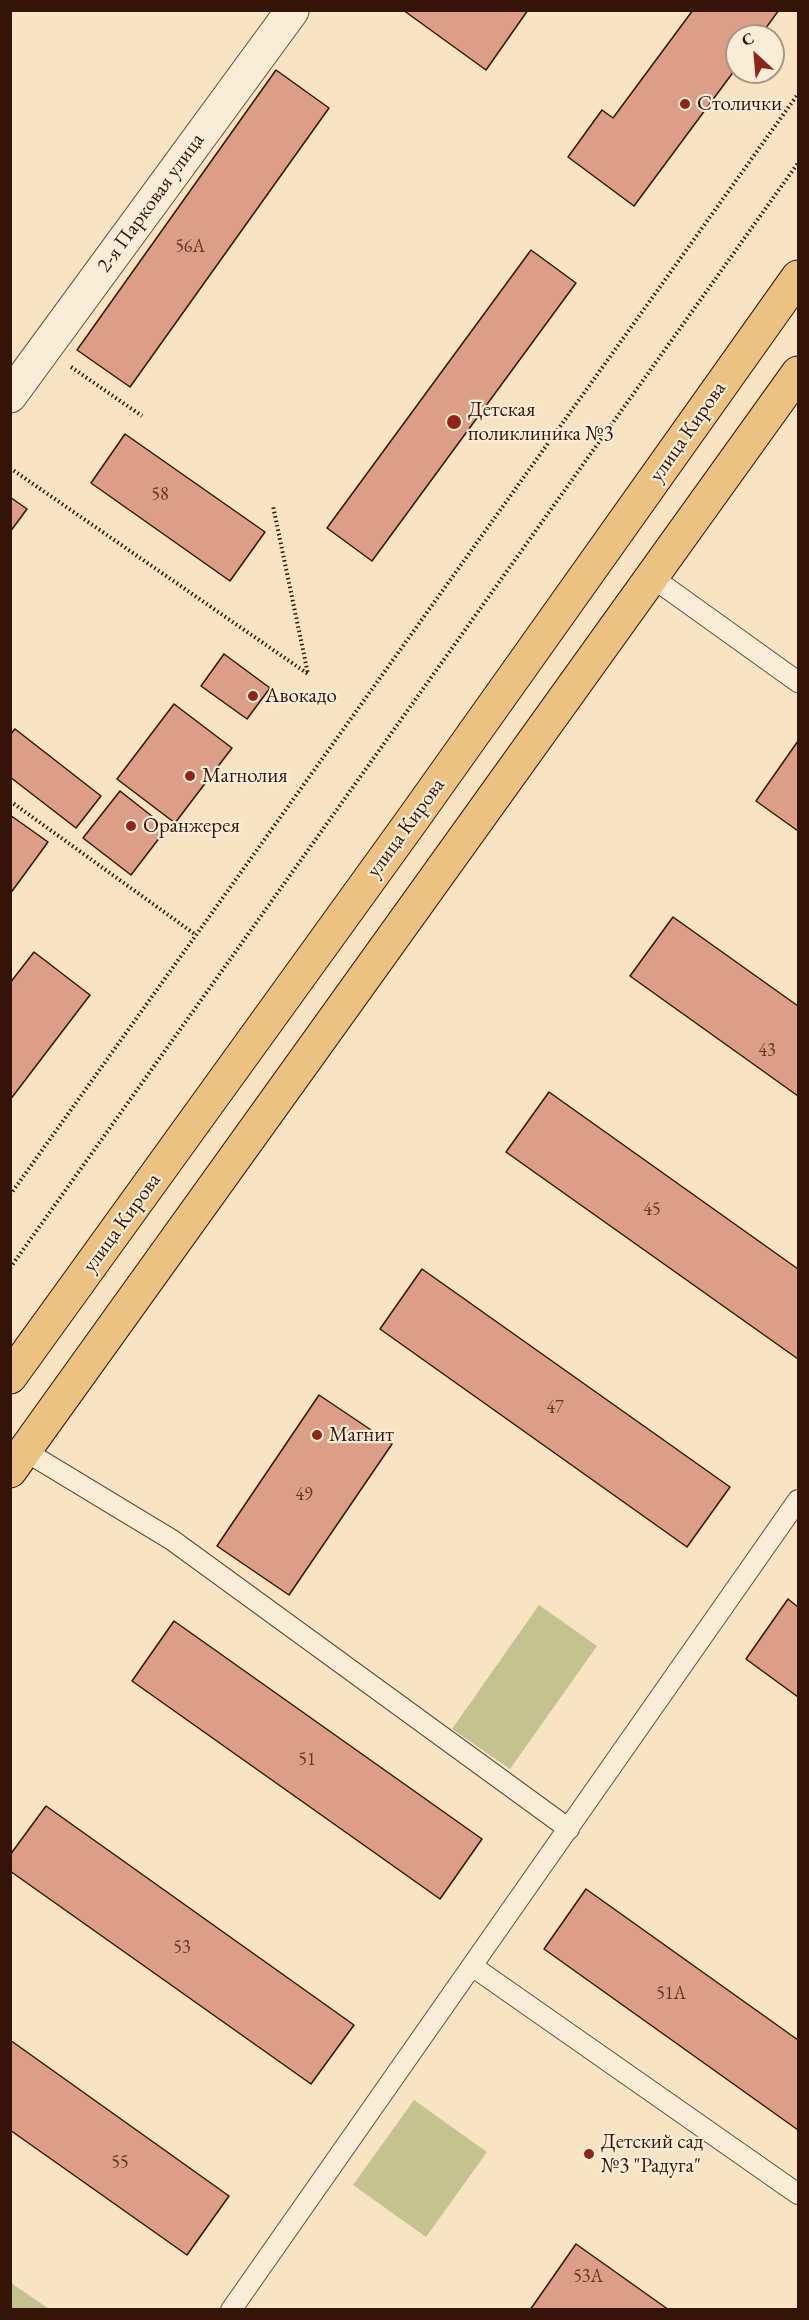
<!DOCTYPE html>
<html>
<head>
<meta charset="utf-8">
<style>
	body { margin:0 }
	#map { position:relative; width:809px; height:2320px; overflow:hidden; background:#f8e4c3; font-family:"EB Garamond",serif }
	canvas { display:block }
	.frame { position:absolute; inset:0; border:12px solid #341406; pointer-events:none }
	.north { position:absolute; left:725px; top:24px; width:60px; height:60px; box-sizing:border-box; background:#faedd8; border:2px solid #ab9684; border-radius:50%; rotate:334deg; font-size:16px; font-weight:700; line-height:24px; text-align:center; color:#341406 }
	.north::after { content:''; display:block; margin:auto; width:21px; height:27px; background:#8f2418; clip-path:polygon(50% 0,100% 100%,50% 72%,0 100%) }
</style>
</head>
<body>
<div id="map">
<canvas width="809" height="2320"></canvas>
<div class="frame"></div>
<div class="north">С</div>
</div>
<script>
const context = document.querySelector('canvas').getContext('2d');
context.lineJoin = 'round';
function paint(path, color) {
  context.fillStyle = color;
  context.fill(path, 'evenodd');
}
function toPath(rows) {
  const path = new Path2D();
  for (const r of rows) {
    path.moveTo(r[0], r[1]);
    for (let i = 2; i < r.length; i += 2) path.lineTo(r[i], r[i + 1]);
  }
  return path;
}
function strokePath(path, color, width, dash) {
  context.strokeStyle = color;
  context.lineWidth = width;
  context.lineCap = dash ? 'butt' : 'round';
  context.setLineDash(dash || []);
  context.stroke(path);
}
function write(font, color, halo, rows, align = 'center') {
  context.font = font + ' "EB Garamond",serif';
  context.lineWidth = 4.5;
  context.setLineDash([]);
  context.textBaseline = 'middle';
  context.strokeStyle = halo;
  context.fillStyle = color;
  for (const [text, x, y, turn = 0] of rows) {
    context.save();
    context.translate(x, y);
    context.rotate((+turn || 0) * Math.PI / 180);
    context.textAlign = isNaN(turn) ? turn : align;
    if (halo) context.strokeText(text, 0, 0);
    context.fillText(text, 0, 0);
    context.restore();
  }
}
paint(toPath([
	[539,1605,597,1646,510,1769,452,1729],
	[414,2100,487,2152,426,2237,353,2185],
	[11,2283,49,2309,11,2309]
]), '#c4c28f');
const building = toPath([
	[403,10,528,10,486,70,403,10],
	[693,10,779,10,760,36,737,36,737,67,634,206,568,157,602,110,613,118,693,10],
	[276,70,329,108,130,387,77,350,276,70],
	[531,250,576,283,372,561,327,528,531,250],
	[125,434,265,532,230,581,91,483,125,434],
	[10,497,27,509,10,532,10,497],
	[224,654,270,688,247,719,201,686,224,654],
	[174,704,232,748,175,823,117,779,174,704],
	[15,729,101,796,76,828,10,777,10,735,15,729],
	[798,741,798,831,756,801,798,741],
	[120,791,167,828,131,875,83,838,120,791],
	[10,815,48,842,10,894,10,815],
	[673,917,798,1006,798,1096,630,976,673,917],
	[34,952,90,995,10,1100,10,983,34,952],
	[549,1092,798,1269,798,1359,506,1152,549,1092],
	[422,1269,730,1487,687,1547,380,1329,422,1269],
	[319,1395,392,1444,289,1595,217,1546,319,1395],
	[788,1599,798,1607,798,1697,746,1659,788,1599],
	[174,1621,482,1839,440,1899,132,1681,174,1621],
	[46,1806,354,2025,311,2084,10,1871,10,1855,46,1806],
	[586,1889,798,2040,798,2130,544,1949,586,1889],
	[10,2040,229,2196,187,2255,10,2130,10,2040],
	[576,2244,669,2310,530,2310,576,2244]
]);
paint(building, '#dc9e86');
strokePath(building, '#341406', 1.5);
const service = toPath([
	[653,578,798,682],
	[25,1451,172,1540,569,1829],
	[472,1966,798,2194],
	[231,2310,798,1500]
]);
const minor = toPath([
	[10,396,292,11]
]);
const primary = toPath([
	[10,1377,413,819,798,277],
	[10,1471,798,373]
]);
strokePath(service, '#654835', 22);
strokePath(minor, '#654835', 35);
strokePath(primary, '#341406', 35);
strokePath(toPath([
	[71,367,142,416],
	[10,468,308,674,273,506],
	[10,801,196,935],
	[10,1195,798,94],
	[10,1268,798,163]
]), '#341406', 4, [1.5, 3]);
strokePath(service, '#faedd8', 20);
strokePath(minor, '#faedd8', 33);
strokePath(primary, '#ecc282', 33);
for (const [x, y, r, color] of [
	[685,104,6,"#8f2418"],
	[454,422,8,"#8f2418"],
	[253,696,6,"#8f2418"],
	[190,776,6,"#8f2418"],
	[131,826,6,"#8f2418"],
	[317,1435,6,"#8f2418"],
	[589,2154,6,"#8f2418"]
]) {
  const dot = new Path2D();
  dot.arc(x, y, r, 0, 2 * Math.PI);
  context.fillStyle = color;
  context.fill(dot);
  strokePath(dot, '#faedd8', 2);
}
write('18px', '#5e3626', null, [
	["56А",190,247],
	["58",160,495],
	["43",767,1051],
	["45",652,1210],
	["47",555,1408],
	["49",304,1495],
	["51",307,1760],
	["53",182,1948],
	["51А",671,1994],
	["55",120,2163],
	["53А",588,2277]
]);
write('21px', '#341406', '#faedd8', [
	["Столички",697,104],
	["Детская",468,410],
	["поликлиника №3",468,434],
	["Авокадо",265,696],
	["Магнолия",202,776],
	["Оранжерея",143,826],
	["Магнит",329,1435],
	["Детский сад",601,2142],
	["№3 \"Радуга\"",601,2166]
], 'left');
write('21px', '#341406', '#faedd8', [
	["2-я Парковая улица",151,203,-54],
	["улица Кирова",688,432,-55],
	["улица Кирова",406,828,-54],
	["улица Кирова",122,1223,-54]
]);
</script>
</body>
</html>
